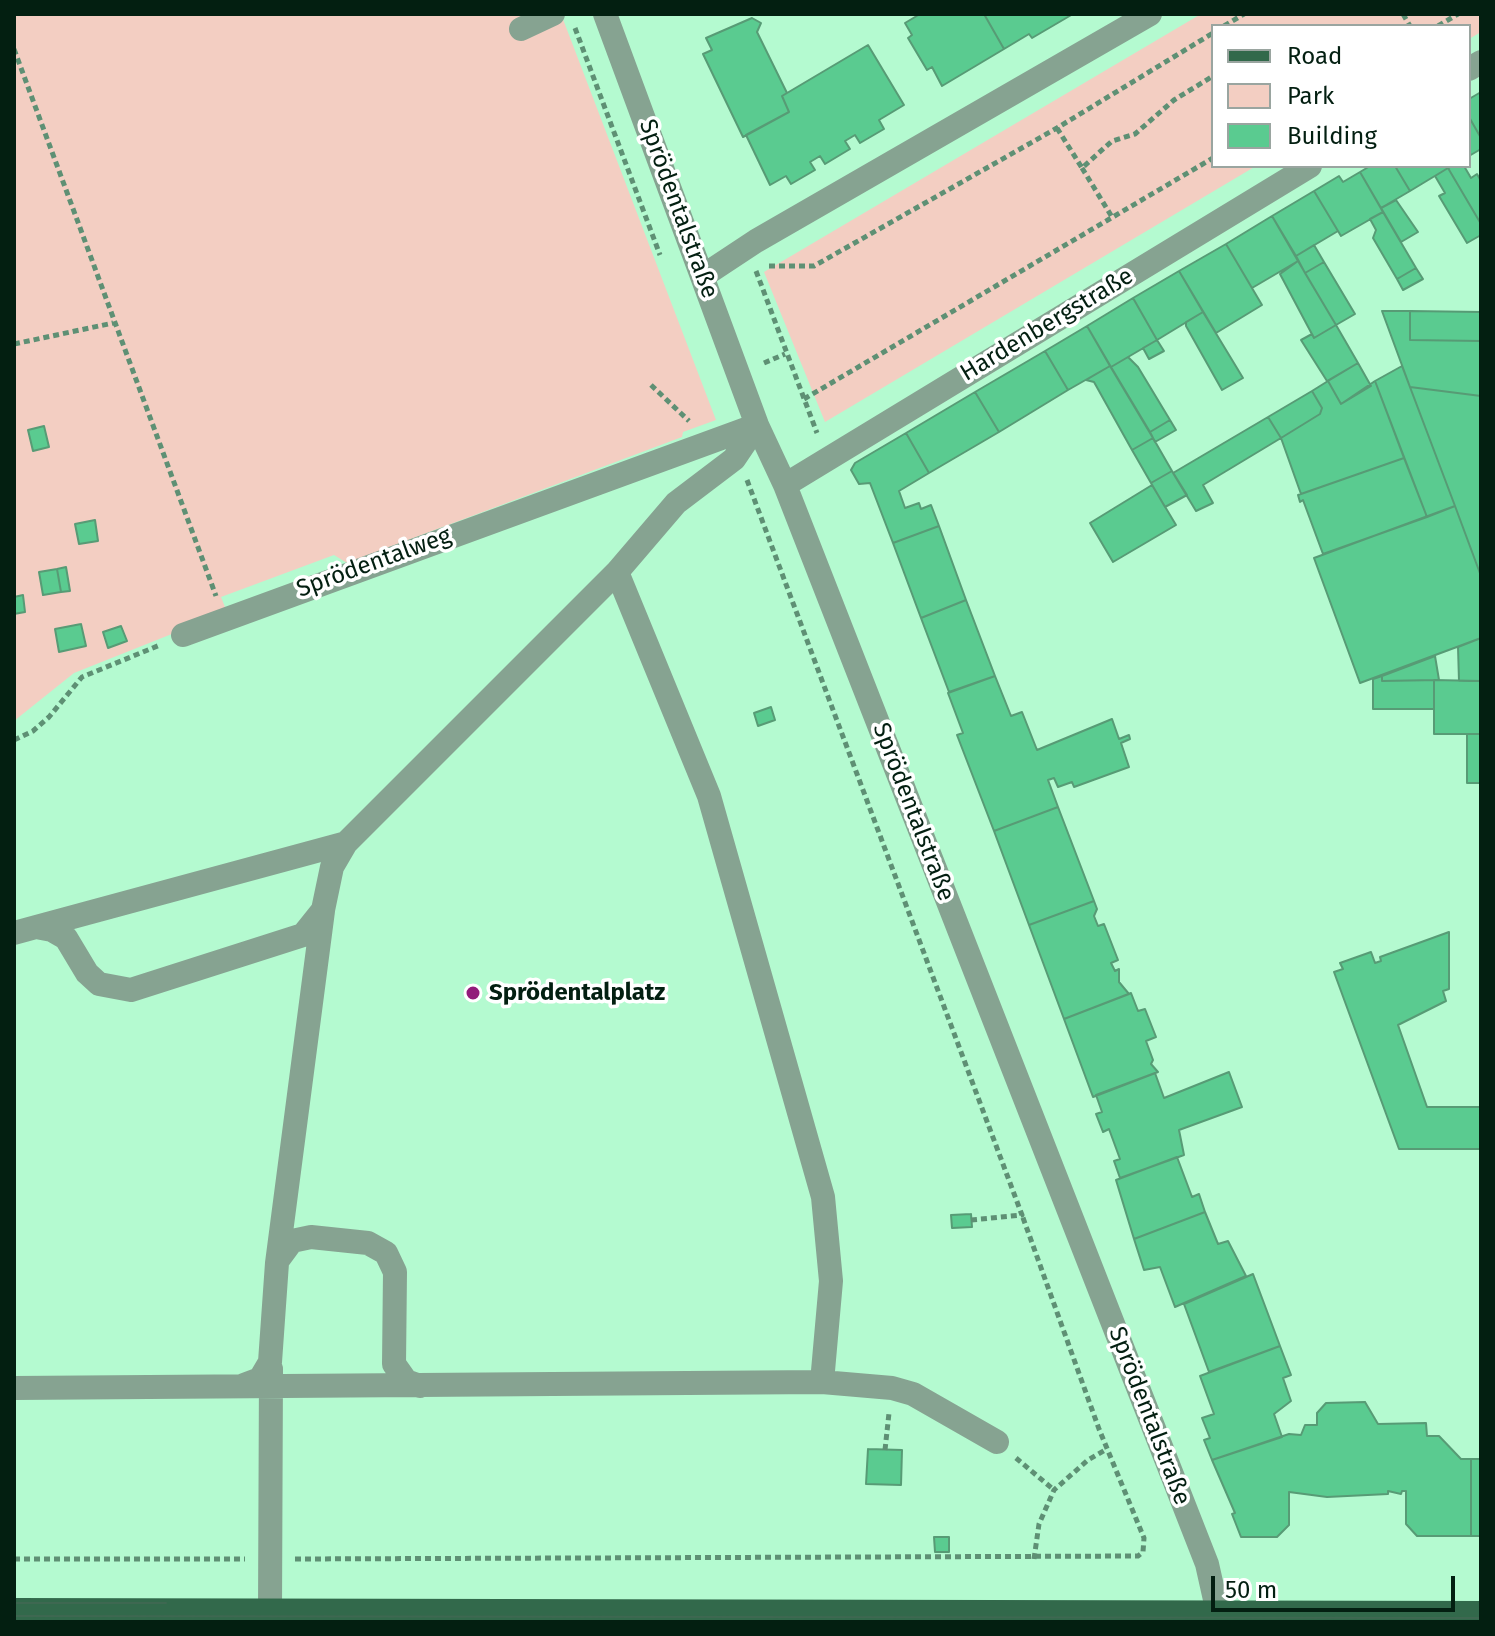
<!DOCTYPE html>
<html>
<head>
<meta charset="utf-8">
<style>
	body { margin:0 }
	#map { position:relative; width:1495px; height:1636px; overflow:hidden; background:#b4fad0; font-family:"Fira Sans",sans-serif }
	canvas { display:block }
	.frame { position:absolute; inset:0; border:16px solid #031f11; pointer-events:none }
	.legend { position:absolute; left:1211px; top:24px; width:260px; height:144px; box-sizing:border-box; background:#fff; border:2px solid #9aa5a0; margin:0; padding:10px 14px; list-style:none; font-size:24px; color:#031f11 }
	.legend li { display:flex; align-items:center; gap:16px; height:40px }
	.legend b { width:40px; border:2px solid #9aa5a0 }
	.scale { position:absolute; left:1211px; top:1576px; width:244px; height:36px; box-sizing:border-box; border:4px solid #031f11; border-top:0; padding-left:10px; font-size:24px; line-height:28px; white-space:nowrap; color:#031f11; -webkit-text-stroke:6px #fff; paint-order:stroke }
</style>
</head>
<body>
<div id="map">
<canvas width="1495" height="1636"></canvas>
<div class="frame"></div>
<ul class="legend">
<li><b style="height:10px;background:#32694b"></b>Road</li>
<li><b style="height:22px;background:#f3cec2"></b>Park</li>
<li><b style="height:22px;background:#5acb90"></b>Building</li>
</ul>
<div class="scale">50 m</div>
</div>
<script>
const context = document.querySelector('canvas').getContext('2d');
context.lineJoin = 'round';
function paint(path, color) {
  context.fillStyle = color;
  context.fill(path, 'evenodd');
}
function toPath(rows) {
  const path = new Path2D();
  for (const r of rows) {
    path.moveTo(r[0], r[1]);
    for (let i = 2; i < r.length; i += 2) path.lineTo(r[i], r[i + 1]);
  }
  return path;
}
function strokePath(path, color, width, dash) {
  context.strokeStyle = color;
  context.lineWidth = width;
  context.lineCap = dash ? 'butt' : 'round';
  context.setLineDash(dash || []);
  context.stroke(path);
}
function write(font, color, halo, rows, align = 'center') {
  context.font = font + ' "Fira Sans",sans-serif';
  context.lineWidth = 7;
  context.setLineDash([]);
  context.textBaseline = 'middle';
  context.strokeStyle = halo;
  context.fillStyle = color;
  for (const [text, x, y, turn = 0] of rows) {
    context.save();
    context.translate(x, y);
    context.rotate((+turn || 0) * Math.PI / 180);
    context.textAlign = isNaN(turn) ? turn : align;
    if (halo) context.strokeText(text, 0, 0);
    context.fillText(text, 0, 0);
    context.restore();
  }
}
paint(toPath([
	[14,14,561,14,716,420,683,432,682,437,347,563,334,555,221,597,227,612,74,673,14,721],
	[1201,14,1481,14,1481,32,1469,39,1469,26,1213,26,1213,166,1256,166,825,422,764,272]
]), '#f3cec2');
const building = toPath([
	[920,14,984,14,1004,49,942,86,932,67,927,70,908,38,912,35,905,23,920,14],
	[984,14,1073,14,1032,38,1029,34,1004,49,984,14],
	[752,18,761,23,757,32,787,93,782,96,789,112,743,137,703,54,712,50,706,38,752,18],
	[868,45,904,105,879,120,884,129,860,143,855,135,845,141,850,149,825,164,820,156,810,162,815,170,791,184,786,176,770,185,746,135,789,112,782,96,868,45],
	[1481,92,1481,138,1469,117,1469,99,1481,92],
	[1469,117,1481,138,1481,149,1469,156,1469,117],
	[1370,166,1395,166,1410,191,1381,208,1360,172,1370,166],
	[1395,166,1447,166,1448,168,1410,191,1395,166],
	[1452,166,1464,166,1471,178,1477,174,1481,181,1481,224,1448,168,1452,166],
	[1448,168,1481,224,1481,235,1467,243,1439,196,1445,193,1435,176,1448,168],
	[1360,172,1383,212,1341,236,1314,191,1339,176,1343,182,1360,172],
	[1314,191,1338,231,1296,256,1272,216,1314,191],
	[1396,200,1418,232,1401,242,1381,208,1396,200],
	[1383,212,1416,268,1397,279,1373,238,1376,230,1370,219,1383,212],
	[1272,216,1298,261,1252,288,1226,244,1272,216],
	[1226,244,1262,305,1216,333,1179,271,1226,244],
	[1314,245,1324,262,1305,273,1296,256,1314,245],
	[1298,261,1336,325,1314,338,1280,274,1298,261],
	[1324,262,1355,314,1336,325,1305,273,1324,262],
	[1416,268,1423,279,1403,290,1397,279,1416,268],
	[1179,271,1203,312,1157,340,1133,298,1179,271],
	[1133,298,1157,340,1111,367,1087,326,1133,298],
	[1382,311,1410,311,1410,340,1481,341,1481,396,1410,387,1382,311],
	[1410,311,1481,312,1481,341,1410,340,1410,311],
	[1203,312,1243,378,1222,390,1186,326,1186,322,1203,312],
	[1336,325,1358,363,1327,381,1301,340,1312,334,1314,338,1336,325],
	[1087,326,1110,366,1068,390,1045,351,1087,326],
	[1157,340,1164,351,1149,359,1143,348,1157,340],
	[1045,351,1068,390,999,432,975,392,1045,351],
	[1128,357,1138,367,1170,420,1150,432,1111,367,1128,357],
	[1358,363,1371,386,1341,404,1328,381,1358,363],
	[1110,366,1153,438,1132,450,1094,382,1086,380,1110,366],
	[1402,366,1455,506,1427,517,1375,381,1402,366],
	[1328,381,1341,404,1375,381,1404,458,1301,494,1281,438,1320,414,1322,408,1312,391,1328,381],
	[1410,387,1481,396,1481,576,1455,506,1410,387],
	[1312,391,1322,408,1320,414,1281,438,1268,417,1312,391],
	[975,392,999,432,929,473,906,433,975,392],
	[1268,417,1281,438,1203,485,1213,503,1196,511,1173,473,1268,417],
	[1170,420,1176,430,1155,442,1150,432,1170,420],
	[44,426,49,447,33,451,28,430,44,426],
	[906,433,929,473,899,491,905,508,919,503,921,509,931,505,939,526,893,543,870,483,859,484,851,470,855,463,906,433],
	[1153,438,1172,471,1151,483,1132,450,1153,438],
	[1404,458,1427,517,1323,554,1303,500,1300,502,1298,495,1404,458],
	[1172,471,1187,495,1165,507,1151,483,1172,471],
	[1152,485,1176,525,1113,562,1090,523,1152,485],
	[1455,506,1481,576,1481,638,1360,683,1314,558,1455,506],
	[95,520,98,541,79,544,75,524,95,520],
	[939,526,966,600,921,618,893,543,939,526],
	[66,567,70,591,61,592,57,569,66,567],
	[57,569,61,592,43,595,39,572,57,569],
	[23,595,25,612,14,614,14,597,23,595],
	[966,600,995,676,949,692,921,618,966,600],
	[81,624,86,646,59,652,55,629,81,624],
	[121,626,127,641,108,648,103,632,121,626],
	[1481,638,1481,681,1459,681,1458,647,1481,638],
	[1435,656,1439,680,1382,681,1382,676,1435,656],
	[995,676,1011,716,1022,712,1037,750,1112,719,1119,739,1129,735,1130,739,1121,743,1129,767,1074,787,1072,782,1058,787,1054,778,1048,780,1058,807,994,831,957,735,963,733,948,693,995,676],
	[1382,676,1382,681,1434,680,1434,709,1373,709,1373,679,1382,676],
	[1434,680,1481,681,1481,734,1434,734,1434,680],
	[771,707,775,720,758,726,754,713,771,707],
	[1467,734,1481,734,1481,783,1467,783,1467,734],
	[1058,807,1094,901,1029,925,994,831,1058,807],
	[1094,901,1097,909,1094,916,1098,926,1104,924,1118,960,1111,963,1115,971,1119,969,1119,982,1129,994,1064,1019,1029,925,1094,901],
	[1449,932,1449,989,1443,991,1446,1001,1398,1025,1427,1107,1481,1107,1481,1149,1399,1149,1334,972,1343,969,1340,963,1371,952,1375,963,1381,961,1380,957,1449,932],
	[1131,993,1138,1011,1145,1009,1156,1037,1146,1041,1153,1060,1151,1064,1158,1072,1093,1097,1064,1019,1131,993],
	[1229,1072,1242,1107,1179,1130,1184,1155,1120,1178,1114,1161,1120,1159,1109,1129,1103,1132,1096,1114,1102,1112,1096,1095,1155,1073,1164,1098,1229,1072],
	[1177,1157,1192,1197,1199,1194,1205,1212,1134,1239,1116,1180,1177,1157],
	[1205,1212,1218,1244,1228,1241,1246,1276,1175,1307,1160,1267,1144,1270,1134,1239,1205,1212],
	[971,1214,972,1227,952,1228,951,1215,971,1214],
	[1253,1274,1280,1346,1209,1372,1184,1304,1253,1274],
	[1280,1346,1291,1375,1283,1378,1291,1401,1274,1414,1282,1437,1212,1460,1204,1440,1210,1438,1202,1418,1214,1414,1200,1376,1280,1346],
	[1365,1402,1378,1424,1426,1423,1427,1436,1439,1436,1461,1459,1471,1459,1471,1536,1417,1536,1406,1524,1406,1491,1402,1491,1401,1494,1388,1491,1388,1494,1327,1497,1289,1492,1289,1525,1277,1537,1241,1537,1232,1514,1235,1513,1212,1460,1289,1434,1301,1435,1305,1425,1317,1425,1317,1413,1326,1403,1365,1402],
	[868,1449,902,1450,901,1485,866,1484,868,1449],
	[1471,1459,1481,1459,1481,1536,1471,1536,1471,1459],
	[934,1537,949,1537,949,1552,935,1552,934,1537]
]);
paint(building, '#5acb90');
strokePath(building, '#579b75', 2);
strokePath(toPath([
	[1403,14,1410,26],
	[1224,26,1244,14],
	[1438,26,1458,14],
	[575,28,660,255],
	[14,49,216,596],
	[1057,128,1082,168,1112,141,1135,134,1174,100,1213,76],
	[1082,168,1112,217],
	[769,266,814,266,1057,128,1213,33],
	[756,271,817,433],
	[14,344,113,323],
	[764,363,785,354],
	[651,385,689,421],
	[804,399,1213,158],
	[747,480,1022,1215,971,1220],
	[14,740,33,731,49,717,82,677,160,645],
	[885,1450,889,1413],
	[1016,1458,1054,1490],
	[14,1559,245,1559],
	[295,1559,1138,1556,1143,1552,1144,1538,1099,1429,1022,1215],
	[1034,1559,1039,1524,1054,1490,1088,1460,1107,1449]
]), '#5e9074', 5, [6, 4]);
strokePath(toPath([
	[605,14,757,425,785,485,1207,1564,1220,1622],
	[521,29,553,14],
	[1469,69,1481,62],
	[703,276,756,241,1150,14],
	[785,485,1310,166],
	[617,572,709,796,823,1197,831,1281,822,1382],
	[183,635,757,425],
	[36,927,346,843],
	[14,933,36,927,52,930,66,938,87,973,99,984,131,990,303,935,323,910,332,867,346,843,617,572,676,503,734,459,757,425],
	[278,1260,292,1241,311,1237,368,1243,386,1253,395,1272,394,1364,406,1381,420,1386],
	[244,1385,260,1379,270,1362,277,1263,323,911],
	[14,1388,822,1382,892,1388,913,1394,997,1442],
	[270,1611,271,1369]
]), '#86a391', 24);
strokePath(toPath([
	[14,1610,1481,1613]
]), '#32694b', 24);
strokePath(toPath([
	[14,1603,166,1603],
	[14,1616,1481,1618]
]), '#3e6851', 2);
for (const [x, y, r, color] of [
	[473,993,8,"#921c7a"]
]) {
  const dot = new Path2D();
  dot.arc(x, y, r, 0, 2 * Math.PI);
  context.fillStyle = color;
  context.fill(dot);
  strokePath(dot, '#fff', 3);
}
write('24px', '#031f11', '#fff', [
	["Sprödentalstraße",678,209,70],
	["Hardenbergstraße",1047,325,-31],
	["Sprödentalweg",374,563,-20],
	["Sprödentalstraße",913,812,69],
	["Sprödentalstraße",1149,1416,69]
]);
write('bold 24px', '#031f11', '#fff', [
	["Sprödentalplatz",489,993]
], 'left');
</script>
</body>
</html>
